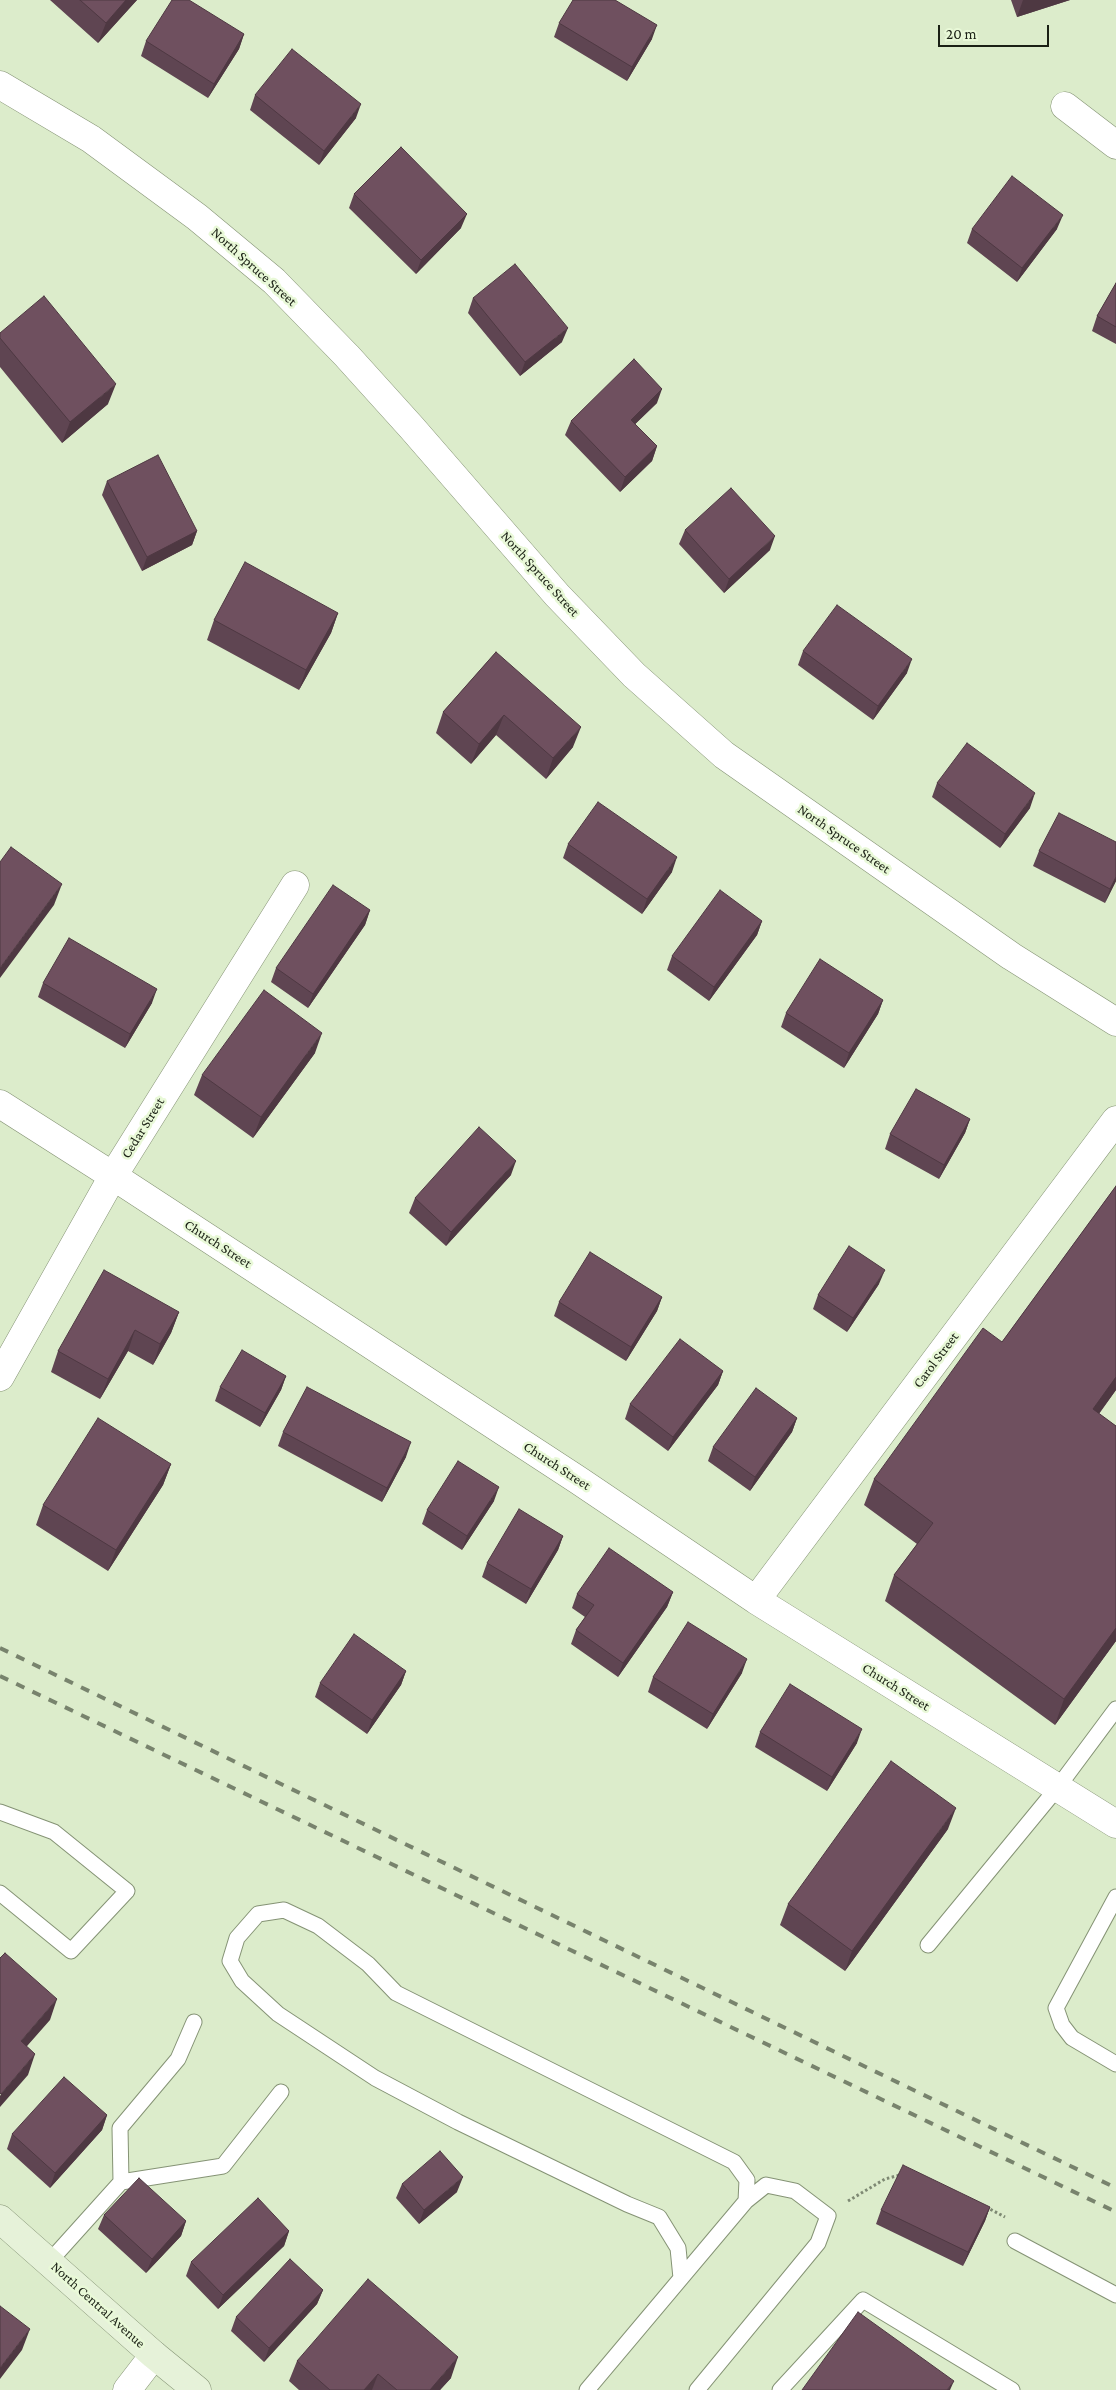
<!DOCTYPE html>
<html>
<head>
<meta charset="utf-8">
<style>
	body { margin:0 }
	#map { position:relative; width:1116px; height:2390px; overflow:hidden; background:#dceccb; font-family:"Crimson Pro",serif }
	canvas { display:block }
	.scale { position:absolute; left:938px; top:25px; width:111px; height:22px; box-sizing:border-box; border:2px solid #1a2014; border-top:0; padding-left:6px; font-size:15px; line-height:18px; white-space:nowrap; color:#1a2014; -webkit-text-stroke:4px #e9f9d8; paint-order:stroke }
</style>
</head>
<body>
<div id="map">
<canvas width="1116" height="2390"></canvas>
<div class="scale">20 m</div>
</div>
<script>
const context = document.querySelector('canvas').getContext('2d');
context.lineJoin = 'round';
function toPath(rows) {
  const path = new Path2D();
  for (const r of rows) {
    path.moveTo(r[0], r[1]);
    for (let i = 2; i < r.length; i += 2) path.lineTo(r[i], r[i + 1]);
  }
  return path;
}
function strokePath(path, color, width, dash) {
  context.strokeStyle = color;
  context.lineWidth = width;
  context.lineCap = dash ? 'butt' : 'round';
  context.setLineDash(dash || []);
  context.stroke(path);
}
function paint(path, color) {
  context.fillStyle = color;
  context.fill(path, 'evenodd');
}
function write(font, color, halo, rows, align = 'center') {
  context.font = font + ' "Crimson Pro",serif';
  context.lineWidth = 5;
  context.setLineDash([]);
  context.textBaseline = 'middle';
  context.strokeStyle = halo;
  context.fillStyle = color;
  for (const [text, x, y, turn = 0] of rows) {
    context.save();
    context.translate(x, y);
    context.rotate((+turn || 0) * Math.PI / 180);
    context.textAlign = isNaN(turn) ? turn : align;
    if (halo) context.strokeText(text, 0, 0);
    context.fillText(text, 0, 0);
    context.restore();
  }
}
const service = toPath([
	[0,1812,54,1832,127,1891,71,1951,0,1893],
	[1116,1897,1056,2008,1062,2025,1072,2038,1116,2064],
	[928,1945,1058,1787,1116,1709],
	[121,2182,223,2166,281,2092],
	[1015,2241,1116,2295],
	[49,2262,121,2182,120,2128,178,2059,194,2022],
	[681,2278,678,2248,659,2217,627,2204,458,2122,375,2078,278,2014,242,1981,230,1961,237,1938,258,1914,284,1910,318,1926,368,1964,396,1993,734,2162,747,2180,746,2201],
	[587,2390,746,2201,766,2185,795,2191,828,2216,818,2243,697,2390],
	[780,2390,863,2300,1012,2390]
]);
const minor = toPath([
	[0,85,91,139,197,217,274,281,347,356,412,428,557,595,634,675,724,755,1011,956,1116,1022],
	[1065,106,1116,145],
	[0,1104,113,1176,578,1480,756,1600,1116,1824],
	[0,1377,113,1176,295,885],
	[756,1600,1116,1120],
	[127,2390,154,2355]
]);
const secondary = toPath([
	[0,2219,154,2355,197,2390]
]);
strokePath(service, '#859375', 17);
strokePath(minor, '#859375', 29);
strokePath(secondary, '#859375', 29);
strokePath(toPath([
	[848,2201,885,2179,900,2175],
	[986,2207,1005,2217]
]), '#7e8973', 3, [2.5, 2.5]);
strokePath(service, '#fff', 15);
strokePath(minor, '#fff', 28);
strokePath(secondary, '#e6f2d9', 28);
strokePath(toPath([
	[0,1648,1116,2188],
	[0,1676,1116,2212]
]), '#78836d', 4, [9, 9]);
paint(toPath([
	[50,0,137,0,98,43],
	[1011,0,1070,0,1017,17],
	[559,23,652,39,627,81,554,37],
	[244,34,239,49,208,98,141,56,146,41],
	[255,95,356,118,319,165,250,110],
	[354,194,461,228,416,274,349,208],
	[972,229,1057,229,1017,282,967,243],
	[1116,283,1116,344,1092,331,1097,316],
	[473,298,562,342,520,376,468,313],
	[0,333,108,404,62,443,0,367],
	[657,403,635,424,657,446,652,461,620,492,565,435,571,421],
	[107,481,197,531,192,545,142,571,102,495],
	[685,530,770,550,724,593,679,544],
	[338,613,331,633,299,690,207,640,214,620],
	[803,651,907,673,873,720,798,665],
	[496,652,573,747,546,779,496,735,471,764,436,733,443,712],
	[937,783,1030,808,1000,848,932,797],
	[1116,842,1116,881,1105,903,1033,866,1039,851],
	[568,844,672,872,642,914,563,858],
	[370,910,365,925,308,1008,271,982,276,968],
	[762,921,757,935,709,1001,667,970,672,956],
	[43,983,152,1003,125,1048,38,997],
	[883,1000,878,1014,844,1068,781,1027,786,1013],
	[315,1053,253,1138,194,1095,202,1075],
	[970,1119,965,1133,939,1179,885,1149,890,1134],
	[511,1175,446,1246,409,1213,415,1198],
	[1116,1186,1116,1390,1099,1414,1116,1426,1116,1641,1055,1725,885,1601,894,1575,917,1544,864,1505,874,1479,1002,1342],
	[879,1284,847,1332,813,1309,818,1295],
	[662,1297,657,1311,626,1361,554,1316,559,1302],
	[179,1312,171,1333,153,1365,128,1351,100,1399,51,1372,58,1351],
	[723,1371,718,1385,668,1451,625,1419,630,1404],
	[286,1376,281,1390,260,1427,215,1401,220,1387],
	[797,1418,792,1432,750,1491,708,1461,713,1447],
	[283,1432,406,1457,382,1502,278,1446],
	[171,1464,163,1485,108,1571,36,1525,43,1505],
	[494,1501,462,1550,422,1524,427,1510],
	[563,1536,558,1550,526,1604,482,1577,487,1563],
	[673,1592,667,1607,618,1677,571,1644,576,1630,585,1617,572,1608,577,1594],
	[406,1671,401,1685,367,1734,315,1697,320,1683],
	[742,1673,707,1729,648,1692,653,1677],
	[760,1732,857,1743,827,1791,755,1747],
	[948,1829,845,1971,780,1925,788,1904],
	[107,2115,102,2130,50,2188,7,2149,12,2134],
	[402,2184,457,2192,419,2224,396,2198],
	[990,2207,985,2221,963,2266,876,2224,881,2210],
	[104,2215,186,2221,181,2236,146,2273,98,2229],
	[289,2231,284,2246,218,2309,186,2276,191,2262],
	[323,2290,317,2304,264,2362,231,2331,236,2317],
	[297,2361,451,2378,440,2390,299,2390,289,2381]
]), '#5f4552');
paint(toPath([
	[126,0,137,0,98,43,106,23],
	[1023,0,1070,0,1017,17],
	[657,25,652,39,627,81,632,67],
	[244,34,239,49,208,98,214,84],
	[361,104,356,118,319,165,324,151],
	[467,214,461,228,416,274,421,260],
	[1063,215,1057,229,1017,282,1022,268],
	[568,328,562,342,520,376,525,362],
	[116,384,108,404,62,443,70,422],
	[662,389,657,403,625,434,631,420],
	[657,446,652,461,620,492,625,477],
	[197,531,192,545,142,571,147,557],
	[775,536,770,550,724,593,729,579],
	[338,613,331,633,299,690,306,670],
	[912,659,907,673,873,720,878,706],
	[504,715,496,735,471,764,479,744],
	[581,727,573,747,546,779,553,758],
	[1035,793,1030,808,1000,848,1005,834],
	[677,857,672,872,642,914,647,899],
	[1116,877,1116,881,1105,903,1110,889],
	[62,884,54,905,0,978,0,968],
	[370,910,365,925,308,1008,313,994],
	[762,921,757,935,709,1001,714,987],
	[157,989,152,1003,125,1048,130,1034],
	[883,1000,878,1014,844,1068,849,1053],
	[322,1033,315,1053,253,1138,261,1117],
	[970,1119,965,1133,939,1179,944,1165],
	[516,1161,511,1175,446,1246,451,1232],
	[885,1270,879,1284,847,1332,853,1318],
	[662,1297,657,1311,626,1361,631,1347],
	[179,1312,171,1333,153,1365,160,1344],
	[135,1330,128,1351,100,1399,108,1379],
	[723,1371,718,1385,668,1451,673,1437],
	[286,1376,281,1390,260,1427,265,1413],
	[1116,1377,1116,1390,1083,1435,1093,1409],
	[797,1418,792,1432,750,1491,755,1477],
	[411,1442,406,1457,382,1502,387,1488],
	[171,1464,163,1485,108,1571,116,1550],
	[499,1487,494,1501,462,1550,467,1536],
	[563,1536,558,1550,526,1604,531,1589],
	[673,1592,667,1607,618,1677,623,1663],
	[1116,1628,1116,1641,1055,1725,1064,1699],
	[747,1659,742,1673,707,1729,713,1714],
	[406,1671,401,1685,367,1734,372,1720],
	[862,1729,857,1743,827,1791,832,1777],
	[956,1808,948,1829,845,1971,852,1951],
	[57,1999,50,2020,13,2062,21,2041],
	[35,2054,28,2075,0,2107,0,2096,1,2094],
	[107,2115,102,2130,50,2188,55,2173],
	[463,2177,457,2192,419,2224,424,2210],
	[990,2207,985,2221,963,2266,968,2252],
	[186,2221,181,2236,146,2273,152,2259],
	[289,2231,284,2246,218,2309,223,2295],
	[323,2290,317,2304,264,2362,269,2348],
	[30,2329,22,2350,0,2379,0,2368],
	[458,2357,451,2378,440,2390,430,2390],
	[378,2374,372,2390,364,2390],
	[954,2381,950,2390,947,2390]
]), '#4e3842');
const building = toPath([
	[80,0,126,0,106,23,80,0],
	[172,0,189,0,244,34,214,84,146,41,172,0],
	[573,0,615,0,657,25,632,67,559,23,573,0],
	[292,49,361,104,324,151,255,95,292,49],
	[401,147,467,214,421,260,354,194,401,147],
	[1012,176,1063,215,1022,268,972,229,1012,176],
	[515,264,568,328,525,362,473,298,515,264],
	[1116,283,1116,327,1097,316,1116,283],
	[44,296,116,384,70,422,0,338,0,333,44,296],
	[634,359,662,389,631,420,657,446,625,477,571,421,634,359],
	[158,455,197,531,147,557,107,481,158,455],
	[731,488,775,536,729,579,685,530,731,488],
	[245,562,338,613,306,670,214,620,245,562],
	[837,605,912,659,878,706,803,651,837,605],
	[496,652,581,727,553,758,504,715,479,744,443,712,496,652],
	[967,743,1035,793,1005,834,937,783,967,743],
	[598,802,677,857,647,899,568,844,598,802],
	[1059,813,1116,842,1116,877,1110,889,1039,851,1059,813],
	[11,847,62,884,0,968,0,862,11,847],
	[333,885,370,910,313,994,276,968,333,885],
	[720,890,762,921,714,987,672,956,720,890],
	[69,938,157,989,130,1034,43,983,69,938],
	[820,959,883,1000,849,1053,786,1013,820,959],
	[264,990,322,1033,261,1117,202,1075,264,990],
	[916,1089,970,1119,944,1165,890,1134,916,1089],
	[479,1127,516,1161,451,1232,415,1198,479,1127],
	[1116,1186,1116,1377,1093,1409,1116,1426,1116,1628,1064,1699,894,1575,933,1523,874,1479,983,1328,1002,1342,1116,1186],
	[849,1246,885,1270,853,1318,818,1295,849,1246],
	[590,1252,662,1297,631,1347,559,1302,590,1252],
	[104,1270,179,1312,160,1344,135,1330,108,1379,58,1351,104,1270],
	[680,1339,723,1371,673,1437,630,1404,680,1339],
	[242,1350,286,1376,265,1413,220,1387,242,1350],
	[307,1387,411,1442,387,1488,283,1432,307,1387],
	[756,1388,797,1418,755,1477,713,1447,756,1388],
	[98,1418,171,1464,116,1550,43,1505,98,1418],
	[458,1461,499,1487,467,1536,427,1510,458,1461],
	[519,1509,563,1536,531,1589,487,1563,519,1509],
	[609,1548,673,1592,623,1663,576,1630,594,1605,577,1594,609,1548],
	[688,1622,747,1659,713,1714,653,1677,688,1622],
	[354,1634,406,1671,372,1720,320,1683,354,1634],
	[790,1684,862,1729,832,1777,760,1732,790,1684],
	[891,1761,956,1808,852,1951,788,1904,891,1761],
	[5,1953,57,1999,21,2041,35,2054,1,2094,0,2093,0,1958,5,1953],
	[64,2077,107,2115,55,2173,12,2134,64,2077],
	[440,2151,463,2177,424,2210,402,2184,440,2151],
	[903,2165,990,2207,968,2252,881,2210,903,2165],
	[139,2178,186,2221,152,2259,104,2215,139,2178],
	[258,2198,289,2231,223,2295,191,2262,258,2198],
	[290,2259,323,2290,269,2348,236,2317,290,2259],
	[368,2279,458,2357,430,2390,397,2390,378,2374,364,2390,330,2390,297,2361,368,2279],
	[0,2306,30,2329,0,2368,0,2306],
	[858,2312,954,2381,947,2390,802,2390,858,2312]
]);
paint(building, '#6f505f');
strokePath(building, '#4e3842', 1);
write('14px', '#1a2014', '#e9f9d8', [
	["North Spruce Street",254,267,42],
	["North Spruce Street",540,574,48],
	["North Spruce Street",844,839,35],
	["Cedar Street",143,1128,-58],
	["Church Street",218,1244,33],
	["Carol Street",936,1360,-53],
	["Church Street",557,1466,33],
	["Church Street",896,1687,32],
	["North Central Avenue",98,2305,42]
]);
</script>
</body>
</html>
